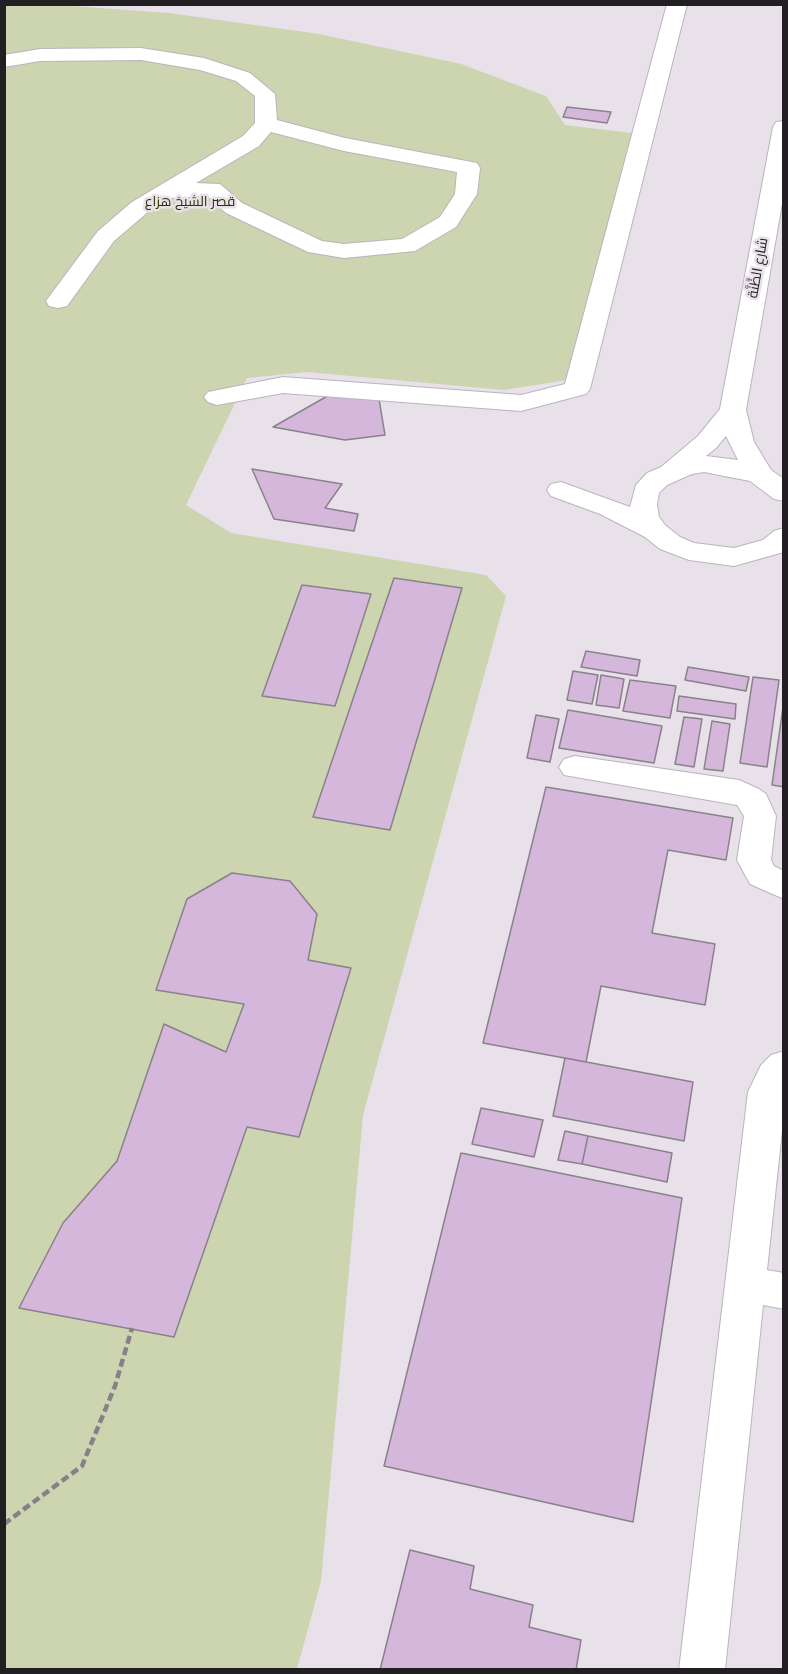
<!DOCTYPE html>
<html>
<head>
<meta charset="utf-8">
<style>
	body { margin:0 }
	#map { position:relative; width:788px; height:1674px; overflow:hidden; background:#e8e1e9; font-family:Raleway,sans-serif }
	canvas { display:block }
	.frame { position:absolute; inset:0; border:6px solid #221f22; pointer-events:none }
</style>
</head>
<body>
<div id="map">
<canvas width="788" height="1674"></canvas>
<div class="frame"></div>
</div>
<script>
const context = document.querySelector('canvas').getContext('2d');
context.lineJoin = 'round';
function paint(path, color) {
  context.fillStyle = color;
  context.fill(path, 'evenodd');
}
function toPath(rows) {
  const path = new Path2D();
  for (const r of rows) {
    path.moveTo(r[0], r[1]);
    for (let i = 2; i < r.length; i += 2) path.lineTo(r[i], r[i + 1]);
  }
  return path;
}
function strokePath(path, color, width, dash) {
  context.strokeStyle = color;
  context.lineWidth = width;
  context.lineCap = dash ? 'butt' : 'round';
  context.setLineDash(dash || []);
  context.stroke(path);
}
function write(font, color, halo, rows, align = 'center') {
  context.font = font + ' Raleway,Cairo,sans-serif';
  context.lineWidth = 5;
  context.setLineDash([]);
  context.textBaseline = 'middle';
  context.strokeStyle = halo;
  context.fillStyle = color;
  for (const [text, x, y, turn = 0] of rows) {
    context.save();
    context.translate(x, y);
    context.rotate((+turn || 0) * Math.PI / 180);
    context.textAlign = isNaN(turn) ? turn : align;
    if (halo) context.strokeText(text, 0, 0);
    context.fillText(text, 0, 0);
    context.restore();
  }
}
paint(toPath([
	[5,5,58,5,169,13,319,34,461,64,546,96,565,125,640,134,574,379,504,390,307,372,247,378,186,505,231,533,486,575,506,596,363,1115,321,1581,297,1669,5,1670],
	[232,873,317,914,308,960,351,968,299,1136,247,1127,117,1161,164,1024,226,1052,244,1004,156,990,187,899]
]), '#cdd4b0');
const building = toPath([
	[567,107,611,112,607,123,563,117,567,107],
	[331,394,379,399,385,435,345,440,273,427,331,394],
	[252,469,342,484,325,508,358,514,354,531,274,519,252,469],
	[394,578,462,588,390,830,313,817,394,578],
	[302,585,371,594,335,706,262,696,302,585],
	[586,651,640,660,637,676,581,667,586,651],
	[688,667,749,677,746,691,685,680,688,667],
	[573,671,598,675,592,704,567,700,573,671],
	[601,675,624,679,619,708,596,705,601,675],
	[753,677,779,680,767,767,740,763,753,677],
	[630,680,676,686,670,718,623,711,630,680],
	[679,696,736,704,735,719,677,711,679,696],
	[784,700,784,787,772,785,784,700],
	[568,710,662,726,654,763,559,748,568,710],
	[536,715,559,719,550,762,527,758,536,715],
	[684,717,702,719,694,767,675,764,684,717],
	[712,721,730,724,723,771,704,769,712,721],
	[546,787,733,818,726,860,668,850,652,933,715,944,705,1005,601,986,586,1062,483,1043,546,787],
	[232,873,290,881,317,914,308,960,351,968,299,1137,247,1127,174,1337,19,1308,63,1223,117,1161,164,1024,226,1052,244,1004,156,990,187,899,232,873],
	[565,1058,693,1082,684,1141,553,1116,565,1058],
	[481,1108,543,1120,534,1157,472,1144,481,1108],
	[565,1131,588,1136,582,1164,558,1160,565,1131],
	[588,1136,672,1153,667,1182,582,1164,588,1136],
	[461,1153,682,1198,633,1522,384,1466,461,1153],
	[410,1550,474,1566,470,1589,533,1605,529,1627,581,1640,576,1670,380,1670,410,1550]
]);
paint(building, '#d5b7dc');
strokePath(building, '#888289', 1.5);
const minor = toPath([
	[667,4,687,4,590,389,586,394,521,411,283,393,217,405,208,402,204,397,208,392,283,377,521,395,565,384,667,4],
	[141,48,204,58,250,73,275,94,277,120,345,138,477,163,480,168,477,194,456,227,415,251,344,258,308,252,226,213,207,196,172,198,148,212,114,241,67,306,58,308,49,306,46,301,98,231,132,202,243,136,255,123,255,96,236,81,200,70,141,60,40,61,4,67,4,55,40,49,141,48],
	[271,132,344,151,457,172,455,194,440,217,402,239,344,244,322,241,242,203,220,184,196,183,259,146,271,132],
	[784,121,784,192,746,410,754,442,771,470,784,479,784,501,774,499,750,481,704,472,692,474,667,485,659,493,657,504,659,517,665,525,680,537,694,543,734,548,763,540,774,531,784,528,784,552,734,566,689,560,660,549,645,537,600,514,551,496,547,490,551,484,561,482,630,507,636,485,647,473,661,467,698,436,720,409,773,127,776,122,784,121],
	[726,436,738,460,706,456,716,448,726,436],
	[575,756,739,780,759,789,766,794,776,816,771,860,774,866,784,871,784,899,750,884,737,860,744,816,737,805,564,775,559,767,564,759,575,756],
	[784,1051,784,1112,767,1270,784,1273,784,1309,763,1305,725,1670,679,1670,748,1092,761,1065,771,1055,784,1051]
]);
strokePath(minor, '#bab4bc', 2);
strokePath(toPath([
	[4,1524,82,1466,115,1386,132,1328]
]), '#868187', 4.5, [8, 4]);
paint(minor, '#fff');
write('14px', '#2f3500', '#e8e1e9', [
	["قصر الشيخ هزاع",190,202]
]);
write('14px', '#221f22', '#e8e1e9', [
	["شارع الظَّنَّة",758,268,-80]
]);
</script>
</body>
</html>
